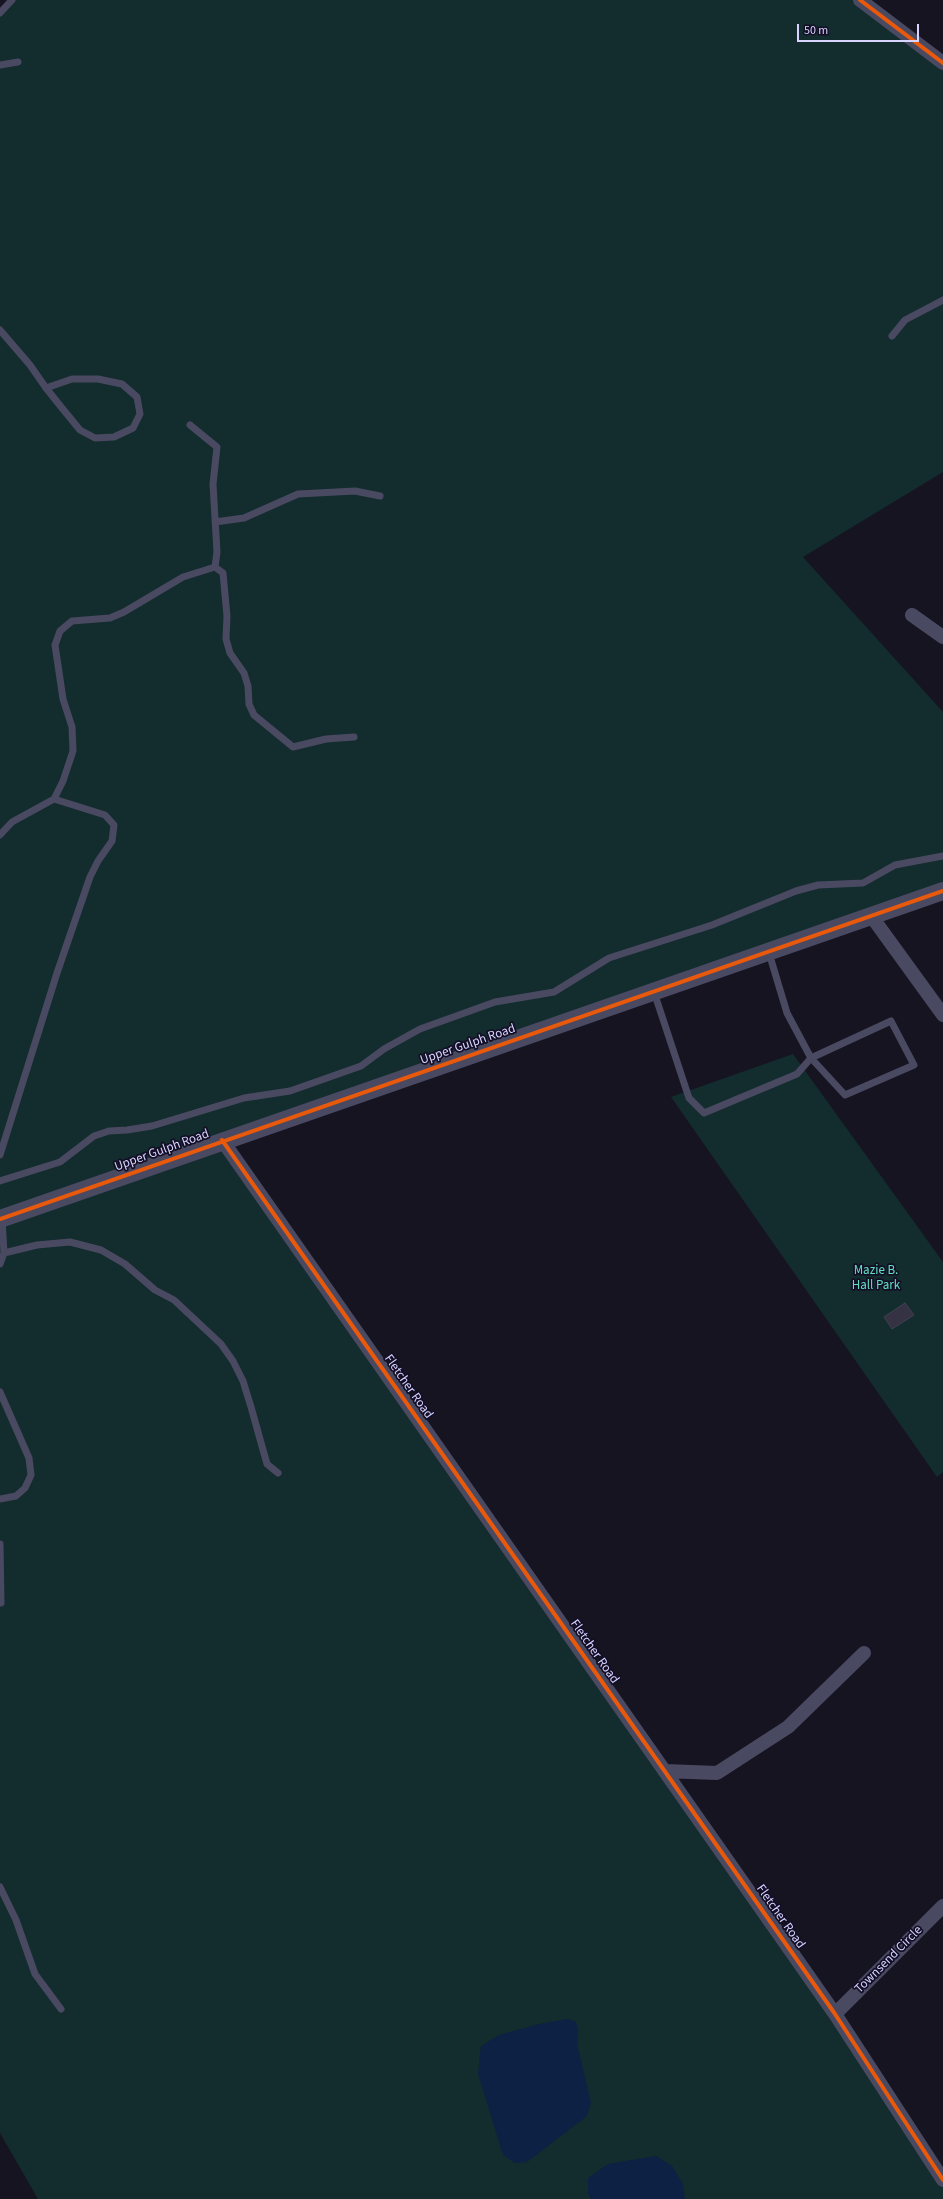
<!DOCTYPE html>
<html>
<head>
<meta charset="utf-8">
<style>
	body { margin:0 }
	#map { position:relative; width:943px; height:2199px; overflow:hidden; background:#161421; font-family:"Source Sans 3",sans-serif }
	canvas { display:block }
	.scale { position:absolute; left:797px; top:24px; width:122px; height:18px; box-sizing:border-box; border:2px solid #d9d4ff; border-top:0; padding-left:5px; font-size:12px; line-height:14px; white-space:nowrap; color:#d9d4ff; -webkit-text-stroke:3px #130f26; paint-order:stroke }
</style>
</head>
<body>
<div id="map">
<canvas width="943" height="2199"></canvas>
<div class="scale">50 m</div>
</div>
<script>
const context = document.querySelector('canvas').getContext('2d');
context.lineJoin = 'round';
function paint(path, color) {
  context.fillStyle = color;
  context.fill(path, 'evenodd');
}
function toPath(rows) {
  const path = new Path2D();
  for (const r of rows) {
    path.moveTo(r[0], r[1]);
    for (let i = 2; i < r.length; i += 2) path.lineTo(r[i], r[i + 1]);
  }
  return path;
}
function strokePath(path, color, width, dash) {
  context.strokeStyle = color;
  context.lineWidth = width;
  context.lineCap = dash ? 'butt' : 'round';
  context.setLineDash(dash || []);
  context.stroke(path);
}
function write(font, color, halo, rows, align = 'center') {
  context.font = font + ' "Source Sans 3",sans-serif';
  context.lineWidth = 3.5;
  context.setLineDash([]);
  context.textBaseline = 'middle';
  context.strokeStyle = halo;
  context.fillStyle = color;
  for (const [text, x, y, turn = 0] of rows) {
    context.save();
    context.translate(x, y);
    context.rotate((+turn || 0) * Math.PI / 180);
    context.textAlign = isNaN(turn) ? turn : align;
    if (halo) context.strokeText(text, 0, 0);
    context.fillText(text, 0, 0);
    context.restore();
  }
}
paint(toPath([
	[12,0,860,0,943,63,943,472,803,557,943,712,943,891,223,1140,943,2180,943,2199,38,2199,0,2133,0,13],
	[793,1054,943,1262,943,1472,937,1477,671,1097]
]), '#132c2d');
paint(toPath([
	[568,2019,576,2022,578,2029,577,2044,591,2103,587,2116,527,2162,515,2163,503,2155,478,2074,481,2046,499,2035,539,2024],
	[656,2156,672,2166,683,2184,685,2199,591,2199,588,2194,588,2178,608,2164]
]), '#0d2144');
const building = toPath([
	[905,1303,914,1315,892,1329,884,1317,905,1303]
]);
paint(building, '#343243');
strokePath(building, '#433f54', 1);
strokePath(toPath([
	[0,13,12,0],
	[0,65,18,62],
	[0,330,30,365,46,388,62,408,80,430,95,438,114,437,133,428,140,414,137,397,122,384,98,379,72,379,46,388],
	[892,336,905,320,943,300],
	[215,522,244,518,298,494,355,491,380,496],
	[215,567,223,573,227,616,226,639,230,653,244,673,248,686,249,704,254,715,293,747,326,739,354,737],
	[0,835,12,822,54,799,63,781,73,751,72,727,63,699,55,645,60,631,72,621,110,618,124,612,183,577,215,567,217,552,213,484,217,447,190,425],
	[654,992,689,1098,704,1113,797,1074,811,1058,891,1021,914,1065,845,1095,811,1058,787,1013,769,953],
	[0,1155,57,973,90,877,98,861,112,841,114,825,105,815,54,799],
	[0,1181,60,1162,94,1136,109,1131,127,1130,152,1126,244,1098,290,1091,361,1066,384,1049,420,1029,495,1002,554,992,609,958,712,925,796,891,818,885,863,883,895,865,943,856],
	[4,1253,37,1245,70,1242,101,1250,125,1264,155,1290,174,1300,221,1344,233,1361,243,1381,251,1407,267,1464,278,1473],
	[0,1264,4,1253,2,1219],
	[0,1392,29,1458,31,1475,25,1488,16,1496,0,1499],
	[0,1544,1,1603],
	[0,1887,16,1920,35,1974,61,2009]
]), '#4a4962', 7);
strokePath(toPath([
	[860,0,943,63],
	[912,615,943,637],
	[872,917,943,1015],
	[222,1140,835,2014,943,2180],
	[665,1771,717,1773,788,1727,864,1653],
	[835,2014,943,1906]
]), '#4a4962', 14);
strokePath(toPath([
	[0,1219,943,891]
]), '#4a4962', 18);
strokePath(toPath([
	[860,0,943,63],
	[222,1140,835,2014,943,2180],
	[0,1219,943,891]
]), '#e8590c', 4);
write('13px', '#d9d4ff', '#130f26', [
	["Upper Gulph Road",468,1045,-19],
	["Upper Gulph Road",162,1151,-20],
	["Fletcher Road",408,1387,55],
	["Fletcher Road",594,1652,55],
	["Fletcher Road",780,1917,55],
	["Townsend Circle",889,1960,-45]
]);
write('13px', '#5fe0c0', '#130f26', [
	["Mazie B.",876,1271],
	["Hall Park",876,1286]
]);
</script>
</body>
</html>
